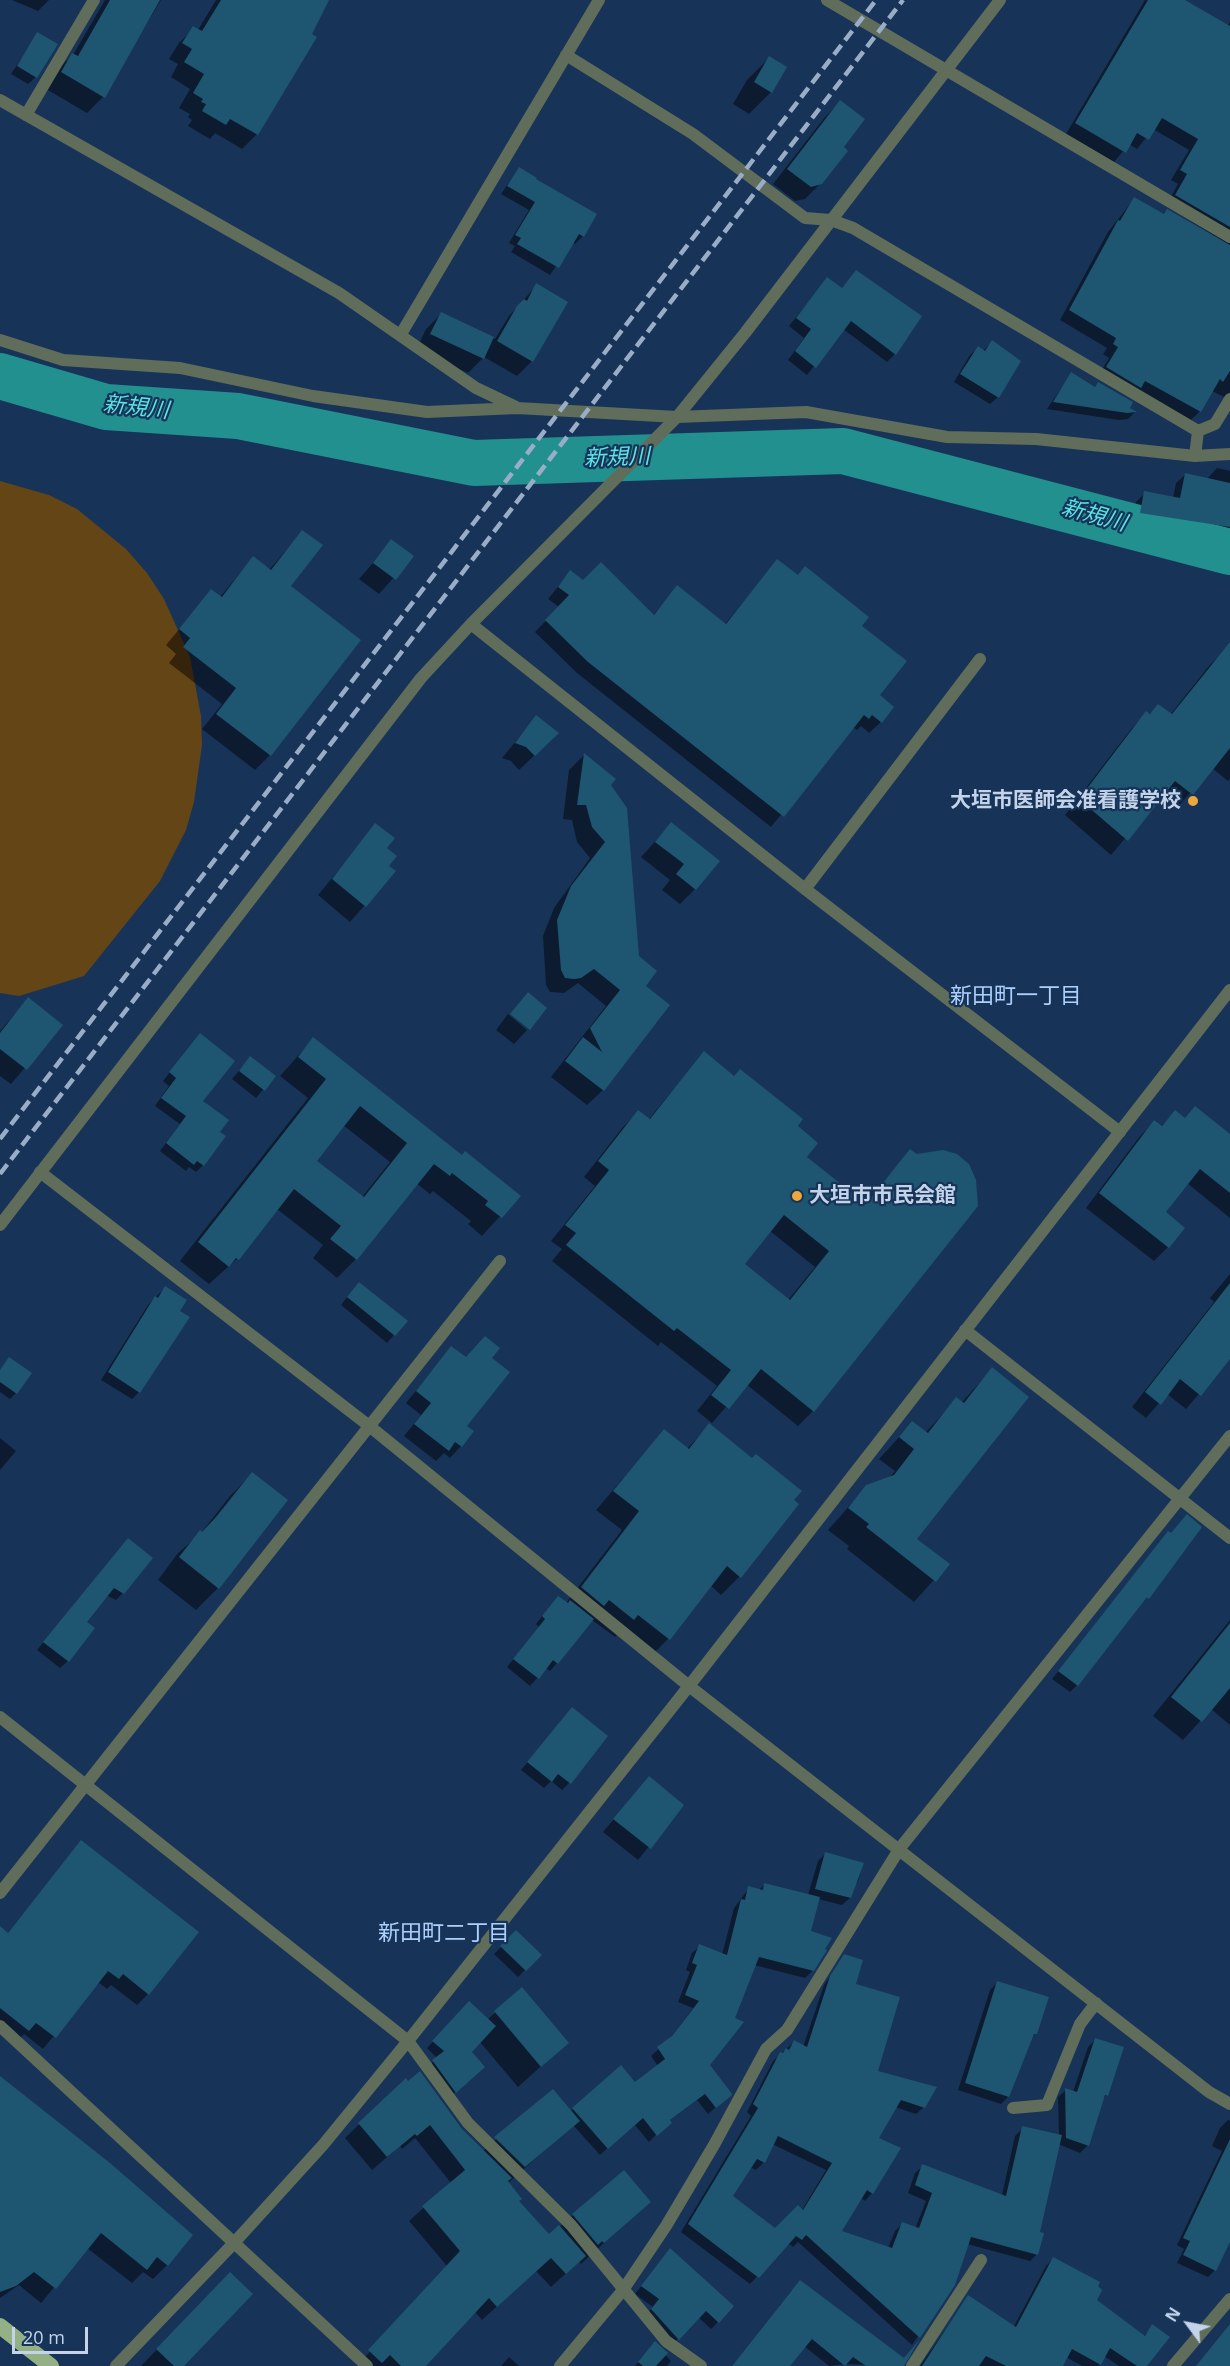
<!DOCTYPE html>
<html>
<head>
<meta charset="utf-8">
<style>
	body { margin:0 }
	#map { position:relative; width:1230px; height:2366px; overflow:hidden; background:#173458; font-family:"Open Sans",sans-serif }
	canvas { display:block }
	.north { position:absolute; left:1158px; top:2294px; width:60px; height:60px; -webkit-text-stroke:4px #173458; paint-order:stroke; rotate:302deg; font-size:16px; font-weight:700; line-height:24px; text-align:center; color:#c2d3ea }
	.north::after { content:''; display:block; margin:auto; width:21px; height:27px; background:#c2d3ea; clip-path:polygon(50% 0,100% 100%,50% 72%,0 100%) }
	.scale { position:absolute; left:12px; top:2327px; width:76px; height:27px; box-sizing:border-box; border:3px solid #c2d3ea; border-top:0; padding-left:8px; font-size:18px; line-height:21px; white-space:nowrap; color:#c2d3ea; -webkit-text-stroke:4px #173458; paint-order:stroke }
</style>
</head>
<body>
<div id="map">
<canvas width="1230" height="2366"></canvas>
<div class="north">N</div>
<div class="scale">20 m</div>
</div>
<script>
const context = document.querySelector('canvas').getContext('2d');
context.lineJoin = 'round';
function paint(path, color) {
  context.fillStyle = color;
  context.fill(path, 'evenodd');
}
function toPath(rows) {
  const path = new Path2D();
  for (const r of rows) {
    path.moveTo(r[0], r[1]);
    for (let i = 2; i < r.length; i += 2) path.lineTo(r[i], r[i + 1]);
  }
  return path;
}
function strokePath(path, color, width, dash) {
  context.strokeStyle = color;
  context.lineWidth = width;
  context.lineCap = dash ? 'butt' : 'round';
  context.setLineDash(dash || []);
  context.stroke(path);
}
function write(font, color, halo, rows, align = 'center') {
  context.font = font + ' "Open Sans","Noto Sans JP",sans-serif';
  context.lineWidth = 4.5;
  context.setLineDash([]);
  context.textBaseline = 'middle';
  context.strokeStyle = halo;
  context.fillStyle = color;
  for (const [text, x, y, turn = 0] of rows) {
    context.save();
    context.translate(x, y);
    context.rotate((+turn || 0) * Math.PI / 180);
    context.textAlign = isNaN(turn) ? turn : align;
    if (halo) context.strokeText(text, 0, 0);
    context.fillText(text, 0, 0);
    context.restore();
  }
}
paint(toPath([
	[0,481,49,495,77,509,126,549,147,573,164,599,190,657,201,716,202,745,194,802,186,830,160,881,84,976,19,996,0,993]
]), '#644516');
paint(toPath([
	[12,0,49,0,38,11],
	[105,0,161,0,103,97,87,113,46,89,57,70,73,55],
	[216,0,328,0,310,35,315,37,257,134,242,149,215,133,210,139,188,126,192,120,188,117,190,114,179,108,190,89,171,77,178,64,169,59,179,43,194,28,198,30],
	[1145,0,1182,0,1227,26,1230,22,1230,400,1212,391,1200,411,1189,422,1097,378,1109,358,1103,354,1107,348,1060,320,1108,232,1134,199,1222,243,1223,241,1166,206,1178,184,1171,180,1189,150,1153,129,1137,149,1129,144,1114,162,1066,134],
	[38,34,36,77,28,84,11,74],
	[769,58,771,92,749,114,733,104,747,80],
	[840,102,842,147,821,183,805,199,795,201,773,184,825,117],
	[519,168,534,180,595,215,583,236,575,244,572,242,550,275,511,252,515,246,509,243,529,210,501,194],
	[856,272,895,354,887,362,843,329,807,375,788,360,804,338,789,326,827,279,841,289],
	[537,285,532,361,517,376,484,357,468,373,416,350,426,329,441,314,495,339,509,316],
	[992,342,998,397,990,404,954,382,970,355,978,348,983,351],
	[1071,374,1094,388,1098,383,1135,412,1128,419,1119,420,1047,409],
	[1217,468,1230,471,1230,537,1132,521,1136,502,1145,493,1173,498,1176,483,1185,475,1207,479],
	[302,532,289,586,270,755,255,770,202,729,222,704,169,663,176,654,166,645,211,591,220,597,253,558,269,570],
	[392,541,412,557,379,594,359,579],
	[777,561,860,626,878,695,881,722,869,733,861,726,857,730,853,727,771,827,577,673,535,632,559,607,548,599,570,572,583,582,653,615,678,587,725,624],
	[1230,651,1230,779,1228,781,1212,768,1176,809,1161,796,1111,855,1065,815,1132,728,1147,713,1171,714,1208,667,1223,652],
	[536,717,557,734,519,770,511,761,502,758],
	[584,755,609,785,644,986,603,1090,587,1105,551,1077,606,1006,578,983,564,993,550,992,546,985,543,936,554,908,590,858,577,842,572,820,563,819,569,770],
	[671,824,695,889,680,904,662,890,670,880,641,857],
	[376,825,385,848,387,866,394,872,350,922,318,895],
	[28,999,61,1025,11,1084,0,1076,0,1031],
	[508,1014,527,1030,514,1044,496,1030],
	[313,1039,462,1157,518,1196,482,1236,468,1224,471,1221,433,1191,430,1194,416,1183,356,1259,337,1278,313,1258,323,1245,277,1209,237,1259,209,1284,180,1261,308,1098,280,1076],
	[343,1125,390,1162,362,1197,314,1161],
	[193,1042,201,1101,218,1133,203,1165,196,1172,189,1167,186,1171,160,1151,180,1124,155,1106,169,1086,163,1081],
	[704,1053,796,1127,805,1157,864,1205,910,1151,916,1155,813,1411,798,1426,746,1384,712,1423,697,1411,717,1386,661,1342,658,1346,552,1261,562,1249,551,1241,595,1186,584,1177,623,1127,638,1112,648,1120],
	[770,1231,815,1267,788,1300,743,1264],
	[250,1058,274,1076,256,1098,232,1079],
	[1175,1112,1184,1119,1230,1136,1230,1218,1187,1183,1164,1213,1168,1247,1154,1261,1086,1208,1140,1136,1154,1122,1160,1127],
	[1230,1274,1230,1357,1186,1409,1167,1394,1146,1418,1132,1407,1214,1302,1210,1298],
	[165,1288,139,1392,132,1399,101,1380,148,1305],
	[352,1291,406,1321,387,1343,341,1305],
	[451,1348,465,1358,490,1359,465,1426,461,1446,450,1458,444,1453,436,1461,404,1436,421,1415,406,1403],
	[9,1359,16,1393,10,1399,0,1392,0,1370],
	[992,1369,915,1539,948,1564,914,1602,847,1549,849,1546,828,1530,867,1486,889,1478,895,1471,879,1459,912,1423,925,1433,957,1399,962,1402],
	[709,1425,797,1505,739,1577,721,1595,710,1585,668,1639,650,1657,619,1633,615,1637,592,1620,557,1663,550,1671,546,1668,530,1686,507,1667,539,1627,536,1624,551,1605,558,1598,566,1603,622,1530,596,1510,664,1431,687,1449],
	[0,1438,16,1451,0,1470],
	[252,1474,218,1588,196,1610,158,1580,178,1553,201,1533,230,1496],
	[1200,1527,1077,1685,1070,1692,1052,1679,1162,1540],
	[121,1548,123,1593,116,1600,106,1595,84,1622,68,1661,60,1668,37,1650],
	[1230,1620,1230,1725,1211,1709,1183,1740,1153,1716],
	[565,1717,569,1783,562,1790,551,1781,544,1788,521,1770],
	[649,1778,682,1805,638,1860,603,1832],
	[81,1842,148,1994,137,2005,111,1985,107,1989,98,1982,43,2049,24,2034,17,2041,0,2028,0,1933,7,1934],
	[825,1854,863,1864,858,1881,853,1886,850,1898,842,1905,818,1899,809,1932,812,1971,805,1978,754,1965,708,2065,723,2101,708,2114,697,2100,669,2121,649,2142,634,2124,600,2155,573,2125,508,2183,517,2202,549,2236,623,2172,649,2202,581,2264,580,2262,575,2265,551,2287,536,2271,482,2320,475,2312,424,2366,357,2366,447,2266,409,2221,451,2183,415,2138,402,2149,400,2146,372,2170,345,2138,405,2080,483,2151,552,2091,570,2112,620,2067,635,2084,658,2066,651,2056,669,2040,693,2008,678,2002,690,1972,686,1970,692,1953,700,1946,722,1955,734,1908,749,1888,759,1890,765,1884,808,1895,818,1861],
	[516,1932,540,1955,518,1977,494,1954],
	[844,1956,854,1985,876,2072,924,2107,916,2114,895,2107,877,2139,872,2193,865,2201,861,2198,840,2232,888,2248,895,2231,902,2224,915,2229,926,2201,908,2193,915,2173,923,2166,1002,2195,1015,2136,1023,2128,1059,2136,1058,2097,1066,2090,1073,2092,1088,2047,1096,2039,1107,2095,1101,2100,1088,2145,1080,2153,1058,2144,1038,2233,1037,2254,1030,2261,967,2244,953,2284,912,2345,798,2242,793,2247,788,2243,750,2284,681,2232,751,2116,747,2112,773,2061,794,2042,803,2047,824,1985],
	[772,2144,826,2170,802,2210,775,2230,731,2196,750,2167,756,2170,764,2162],
	[998,1982,1036,2033,1030,2039,1008,2097,1001,2104,958,2090,990,1990],
	[522,1989,567,2043,518,2087,479,2041,470,2052,476,2074,449,2098,427,2068,437,2058,427,2048,462,2010,487,2020],
	[0,2078,167,2265,153,2279,143,2272,132,2283,87,2248,41,2303,19,2285,0,2298],
	[1228,2120,1230,2121,1230,2242,1215,2270,1208,2277,1177,2263,1184,2249,1177,2245,1222,2151,1212,2146,1220,2128],
	[670,2250,718,2322,711,2329,698,2317,671,2346,644,2317,653,2307,635,2294],
	[1053,2259,1095,2300,1143,2337,1153,2326,1145,2366,1119,2366,1104,2356,1098,2366,1082,2366,1066,2357,1061,2366,920,2366,969,2296,1013,2328,1046,2266],
	[792,2290,903,2366,845,2364,829,2366,804,2346,788,2366,732,2366],
	[208,2296,182,2366,141,2366],
	[655,2343,671,2361,667,2366,635,2366],
	[509,2357,519,2366,501,2366]
]), '#0007');
strokePath(toPath([
	[0,376,106,407,238,416,474,463,843,451,1230,552]
]), '#239090', 46);
paint(toPath([
	[110,0,160,0,105,98,61,72,72,53,78,56],
	[221,0,329,0,312,34,317,37,258,135,230,119,226,125,202,111,206,104,201,102,203,99,193,93,204,74,184,62,192,49,182,43,193,26,202,31],
	[1148,0,1185,0,1230,26,1230,227,1175,195,1187,174,1180,170,1198,139,1162,118,1149,140,1137,133,1126,153,1075,123],
	[37,32,58,44,37,78,17,66],
	[769,56,787,67,772,93,754,82],
	[840,100,865,119,844,147,848,151,822,184,811,187,787,169],
	[519,167,537,178,536,179,597,214,584,237,579,234,559,268,517,244,521,238,515,235,535,202,507,186],
	[1134,197,1164,214,1167,209,1230,245,1230,371,1223,382,1220,379,1201,412,1145,381,1141,388,1106,367,1118,347,1113,344,1116,338,1069,310,1118,220,1120,221],
	[856,270,922,316,896,355,851,321,816,368,795,351,811,329,796,318,827,277,842,288],
	[536,283,568,302,533,362,497,341,517,306,524,299,527,301],
	[441,312,494,337,484,359,430,334],
	[992,340,1021,361,999,398,960,374,978,346,985,351],
	[1071,372,1095,387,1098,382,1133,402,1130,408,1137,412,1127,413,1053,402],
	[1185,473,1230,483,1230,527,1140,513,1144,491,1180,498],
	[302,530,323,545,291,586,361,640,271,756,216,714,236,688,183,647,190,638,179,629,211,589,222,597,253,556,271,570],
	[391,539,414,556,396,580,373,563],
	[777,559,798,575,805,566,869,617,862,626,907,661,880,695,894,707,882,723,872,715,869,719,864,715,784,817,588,662,545,620,569,595,558,587,570,570,583,580,601,562,654,615,677,585,726,624],
	[1230,642,1230,748,1193,795,1175,781,1128,841,1079,799,1146,711,1150,714,1158,704,1172,714],
	[536,715,559,733,535,756,526,747,515,743],
	[584,753,616,779,611,785,627,808,639,956,657,971,646,986,670,1005,604,1091,565,1061,583,1037,602,1052,590,1028,620,990,594,969,581,978,574,979,565,978,561,970,557,920,571,886,605,842,592,827,586,805,577,805],
	[671,822,720,861,696,890,676,874,684,864,655,842],
	[375,823,395,838,387,848,397,856,389,866,396,871,366,907,332,879],
	[528,992,547,1008,530,1030,510,1014],
	[28,997,63,1025,27,1070,0,1049,0,1033],
	[200,1033,235,1061,203,1101,229,1120,220,1132,226,1136,204,1166,197,1161,194,1165,166,1143,186,1116,161,1098,176,1078,169,1072],
	[313,1037,462,1155,465,1151,521,1196,502,1218,485,1205,488,1201,452,1173,450,1176,434,1164,357,1260,330,1239,341,1226,294,1189,239,1260,236,1258,229,1267,198,1242,326,1079,298,1057],
	[360,1106,407,1143,364,1197,317,1161],
	[704,1051,734,1076,740,1069,803,1119,798,1126,818,1143,807,1157,866,1204,910,1149,917,1154,943,1150,957,1154,969,1164,976,1180,978,1206,814,1412,761,1369,729,1409,711,1395,731,1370,677,1328,674,1331,566,1245,576,1233,565,1225,609,1170,598,1161,638,1110,650,1119],
	[784,1215,829,1251,790,1300,745,1264],
	[250,1056,276,1076,265,1091,239,1071],
	[1195,1106,1230,1134,1230,1193,1200,1169,1166,1212,1185,1228,1169,1248,1099,1193,1154,1120,1162,1126,1175,1110,1185,1118],
	[359,1282,408,1321,395,1336,347,1297],
	[1230,1283,1230,1359,1201,1396,1180,1379,1161,1405,1145,1392],
	[165,1286,187,1300,180,1311,190,1317,140,1393,108,1372,155,1296,158,1298],
	[485,1336,500,1348,492,1358,510,1372,467,1426,474,1431,462,1447,455,1442,449,1451,414,1424,431,1403,416,1391,451,1346,466,1357],
	[9,1357,32,1373,17,1394,0,1382,0,1370],
	[992,1367,1029,1397,917,1539,950,1564,936,1582,866,1527,869,1524,848,1508,866,1485,894,1475,914,1449,899,1437,912,1421,928,1433,956,1397,964,1403],
	[709,1423,752,1458,756,1454,802,1491,794,1500,799,1504,741,1578,727,1566,670,1640,638,1615,634,1620,609,1600,604,1606,581,1587,639,1511,613,1491,664,1429,689,1449],
	[252,1472,288,1500,219,1589,179,1557,200,1530,202,1532,216,1517],
	[1187,1514,1202,1527,1149,1599,1147,1597,1078,1686,1058,1671,1168,1531,1171,1533],
	[128,1538,153,1558,124,1594,114,1588,87,1622,95,1628,69,1662,43,1642],
	[558,1596,568,1603,570,1600,594,1619,558,1664,553,1660,539,1679,513,1659,545,1619,542,1616],
	[1230,1623,1230,1688,1202,1722,1171,1697],
	[572,1707,608,1736,571,1784,558,1774,552,1782,527,1762],
	[649,1776,684,1805,651,1849,613,1819],
	[81,1840,199,1932,149,1995,123,1974,119,1979,108,1971,56,2038,36,2023,29,2031,0,2008,0,1926,8,1933],
	[825,1852,864,1863,851,1898,815,1889],
	[764,1883,820,1897,811,1931,832,1938,825,1949,827,1950,814,1971,759,1957,735,2018,744,2022,710,2065,732,2094,731,2096,716,2108,705,2094,670,2120,672,2123,657,2136,643,2118,608,2149,572,2108,621,2065,635,2082,665,2059,657,2047,672,2036,699,2001,685,1995,697,1965,692,1963,699,1944,727,1955,741,1899,745,1900,748,1886,763,1890],
	[516,1930,542,1955,526,1971,500,1946],
	[844,1954,863,1960,856,1984,900,1997,878,2071,937,2087,925,2108,901,2100,879,2138,901,2148,873,2194,867,2190,842,2231,892,2248,902,2222,919,2228,932,2193,915,2185,922,2164,1006,2196,1022,2126,1062,2135,1040,2232,1044,2233,1038,2255,971,2237,955,2285,920,2338,806,2235,802,2240,796,2236,759,2278,688,2224,758,2108,753,2104,780,2052,783,2053,786,2048,789,2050,794,2040,807,2047,830,1976],
	[778,2136,832,2163,803,2210,798,2205,775,2228,733,2196,757,2159,765,2163],
	[997,1981,1049,1997,1037,2034,1034,2034,1009,2097,965,2083],
	[522,1987,569,2043,541,2067,494,2011],
	[469,2001,496,2026,472,2052,485,2067,456,2093,432,2060,444,2051,432,2041],
	[1095,2038,1124,2047,1108,2096,1105,2095,1089,2146,1066,2138,1065,2088,1077,2092],
	[420,2071,462,2129,512,2178,508,2181,522,2199,519,2201,549,2234,559,2225,586,2256,566,2274,551,2258,497,2307,489,2298,426,2366,401,2366,390,2355,382,2363,368,2350,460,2251,422,2206,465,2170,430,2125,417,2136,415,2134,387,2157,358,2123,406,2078,408,2081],
	[0,2076,110,2163,193,2235,168,2266,157,2257,147,2270,101,2233,56,2289,34,2272,16,2286,0,2292],
	[553,2089,580,2121,525,2167,494,2137],
	[1230,2139,1230,2242,1216,2271,1183,2255,1190,2241,1183,2238],
	[624,2170,651,2202,604,2243,602,2241,598,2245,572,2214],
	[670,2248,734,2306,719,2323,706,2311,679,2340,651,2309,659,2299,641,2286],
	[1053,2257,1100,2282,1098,2286,1102,2290,1097,2300,1145,2336,1152,2324,1170,2337,1147,2366,1137,2366,1110,2348,1101,2365,1072,2349,1063,2366,1006,2366,986,2356,979,2366,922,2366,968,2295,1016,2327],
	[230,2272,253,2294,184,2366,174,2366,156,2349],
	[800,2280,904,2358,920,2339,904,2366,866,2366,853,2357,845,2366,812,2339,790,2366,732,2366],
	[1230,2324,1230,2366,1196,2366],
	[655,2341,668,2353,656,2366,643,2366,638,2362]
]), '#1e5571');
strokePath(toPath([
	[805,889,980,659]
]), '#606d5a', 12);
strokePath(toPath([
	[827,0,1230,237],
	[566,55,693,134,805,218,831,220,853,228,1198,431,1215,424,1230,399],
	[0,100,339,293,476,388,516,407],
	[26,115,94,0],
	[401,334,599,0],
	[0,340,63,360,180,368,313,396,427,412,517,408,677,417,806,412,947,437,1036,439,1195,456,1230,454],
	[1195,456,1198,431],
	[40,1172,368,1425,689,1686,1209,2092,1230,2104],
	[965,1330,1230,1538],
	[0,1717,408,2041,468,2123,571,2225,666,2341,701,2366],
	[0,1893,500,1261],
	[0,2026,367,2366],
	[1013,2108,1047,2105,1080,2024,1096,2003],
	[116,2366,233,2244,323,2145,408,2041,689,1686,1230,990],
	[560,2366,623,2290,666,2226,714,2145,766,2049,787,2030,900,1848,1230,1436],
	[912,2366,981,2260],
	[1173,2366,1230,2299]
]), '#606d5a', 12);
strokePath(toPath([
	[471,624,805,889,1120,1132],
	[0,1225,421,678,471,624,677,417,745,333,1000,0]
]), '#606d5a', 12);
strokePath(toPath([
	[0,2326,51,2366]
]), '#94b085', 16);
strokePath(toPath([
	[0,1139,876,0],
	[0,1174,903,0]
]), '#99adc7', 4.5, [12, 6]);
for (const [x, y, r, color] of [
	[1193,801,6,"#eda83b"],
	[797,1196,6,"#eda83b"]
]) {
  const dot = new Path2D();
  dot.arc(x, y, r, 0, 2 * Math.PI);
  context.fillStyle = color;
  context.fill(dot);
  strokePath(dot, '#173458', 2);
}
write('bold 21px', '#c2d3ea', '#173458', [
	["大垣市医師会准看護学校",1181,801],
	["大垣市市民会館",809,1196,"left"]
], 'right');
write('italic 22px', '#5ae3e3', '#173458', [
	["新規川",136,408,6],
	["新規川",617,458,-2],
	["新規川",1094,516,15]
]);
write('22px', '#accffc', '#173458', [
	["新田町一丁目",1016,997],
	["新田町二丁目",444,1934]
]);
</script>
</body>
</html>
